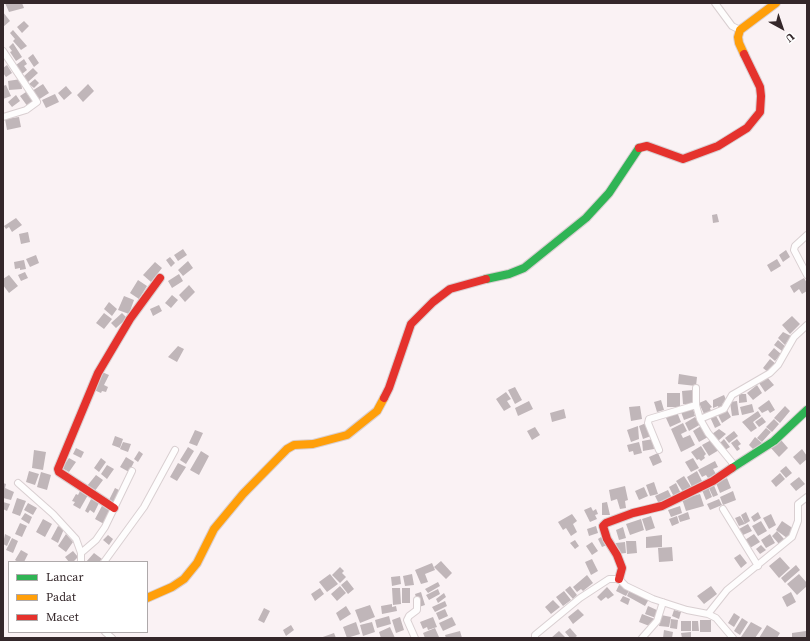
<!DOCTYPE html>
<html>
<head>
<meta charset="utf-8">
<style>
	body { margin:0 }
	#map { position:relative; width:810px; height:641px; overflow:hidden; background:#faf2f4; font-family:"Source Serif 4",serif }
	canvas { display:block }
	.frame { position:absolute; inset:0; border:4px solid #34272a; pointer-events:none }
	.legend { position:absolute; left:8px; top:561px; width:140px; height:72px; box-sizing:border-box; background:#fff; border:1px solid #aea9aa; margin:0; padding:5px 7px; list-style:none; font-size:12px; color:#34272a }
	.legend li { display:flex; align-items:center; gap:8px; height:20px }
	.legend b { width:20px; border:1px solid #aea9aa }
	.north { position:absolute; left:762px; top:8px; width:40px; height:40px; -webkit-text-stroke:3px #fff; paint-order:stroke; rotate:140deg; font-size:11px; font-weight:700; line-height:16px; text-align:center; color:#34272a }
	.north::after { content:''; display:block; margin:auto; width:14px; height:18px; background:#34272a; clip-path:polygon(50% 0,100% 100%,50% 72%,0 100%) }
</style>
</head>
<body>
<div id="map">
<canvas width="810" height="641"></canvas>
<div class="frame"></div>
<ul class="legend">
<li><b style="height:5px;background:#30b455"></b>Lancar</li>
<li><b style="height:5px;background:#ff9f0a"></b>Padat</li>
<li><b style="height:5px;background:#e5322d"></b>Macet</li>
</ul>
<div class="north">U</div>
</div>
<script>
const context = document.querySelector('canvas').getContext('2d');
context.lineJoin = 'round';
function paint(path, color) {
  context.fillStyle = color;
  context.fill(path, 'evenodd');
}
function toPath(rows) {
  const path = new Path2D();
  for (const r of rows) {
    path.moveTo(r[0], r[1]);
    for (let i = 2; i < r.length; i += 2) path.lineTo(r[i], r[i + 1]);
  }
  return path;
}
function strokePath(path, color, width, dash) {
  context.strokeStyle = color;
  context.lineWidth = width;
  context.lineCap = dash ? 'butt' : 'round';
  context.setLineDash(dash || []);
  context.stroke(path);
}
paint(toPath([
	[5,3,22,3,24,8,9,12],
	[3,12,10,21,3,27],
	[24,21,29,26,22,33,17,27],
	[13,30,27,46,21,50,13,41,15,39,10,33],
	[13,43,22,57,16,61,10,52,12,51,9,47],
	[33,54,39,63,34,67,28,58],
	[24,59,27,64,24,66,27,70,22,74,16,65],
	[7,65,12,73,6,77,3,73,3,68],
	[33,68,38,73,28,82,23,77],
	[21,79,22,89,9,90,8,81],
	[35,79,39,83,34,88,29,84],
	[43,84,49,93,38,100,32,91],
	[88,84,94,91,83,102,77,95],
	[6,85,11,96,3,99,3,86],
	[66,86,72,93,64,100,58,93],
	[26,92,34,103,28,107,20,96],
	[55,94,59,102,46,108,42,100],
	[16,95,20,101,12,107,8,102],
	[19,117,21,127,7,130,5,119],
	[717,214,719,222,713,223,712,215],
	[16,218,22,225,12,232,9,227,6,229,4,226],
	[28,232,30,242,21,244,19,234],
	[183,249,187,255,178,261,174,255],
	[786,250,790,257,783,262,779,255],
	[36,255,39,263,30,267,26,259],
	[170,257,175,263,171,267,166,260],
	[777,259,781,266,771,272,767,265],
	[24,260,26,269,20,270,20,268,15,269,14,262],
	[188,261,193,268,183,276,178,270],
	[155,262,162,268,151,282,143,275],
	[25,272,28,278,21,281,18,275],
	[179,274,183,281,172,288,168,281],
	[9,275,18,286,9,293,3,285,3,279],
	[804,278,807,283,807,291,802,294,799,289,794,293,790,286],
	[138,280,147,286,139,299,130,293],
	[189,285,195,292,185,302,179,295],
	[172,295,178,300,171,308,165,303],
	[124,296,134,300,129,314,118,310],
	[109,302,117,309,112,316,104,309],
	[159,305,162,311,153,316,150,309],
	[104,313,112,319,104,329,96,323],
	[122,313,127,318,116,328,111,323],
	[792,316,800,324,790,334,782,325],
	[783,332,791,336,785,345,778,338],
	[778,340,786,347,782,351,774,345],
	[178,346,184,349,177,362,168,357],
	[774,348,781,354,775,361,768,355],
	[770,359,776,364,769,373,763,368],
	[102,372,109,375,104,385,108,387,106,392,102,391,101,393,94,390],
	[679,374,697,377,696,386,678,384],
	[767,377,774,385,765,392,759,383],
	[757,385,762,393,753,400,747,393],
	[515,387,522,400,515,404,508,390],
	[693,390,693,404,683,404,682,391],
	[506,392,511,399,507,401,511,407,504,411,496,399],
	[667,393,680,393,680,407,667,407],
	[739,394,746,394,747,402,739,403],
	[724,395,727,402,722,404,723,407,719,409,718,406,713,408,713,400],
	[661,400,664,410,657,412,654,402],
	[706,400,712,407,710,408,711,411,704,414,699,403],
	[769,400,775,410,770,413,768,410,762,413,758,408],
	[529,401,533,409,518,416,515,408],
	[737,401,739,415,732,416,730,402],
	[752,404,754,412,742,415,740,407],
	[640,406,642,419,631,421,629,407],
	[785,406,790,411,780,423,774,418],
	[693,408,695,416,684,420,681,412],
	[564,409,566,418,552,422,550,413],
	[727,410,731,417,722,423,718,415],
	[758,411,761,416,753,422,757,428,751,432,742,422],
	[677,412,681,422,670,427,666,418],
	[715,414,721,425,715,428,710,417],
	[695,417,701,424,689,431,685,423],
	[762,417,766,422,759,427,755,422],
	[774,419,779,424,772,432,766,427],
	[646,423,651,436,643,439,639,426],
	[683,423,687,431,681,434,683,438,690,435,695,445,681,452,671,429],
	[638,426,639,439,631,442,627,430],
	[701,426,708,437,699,442,693,431],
	[535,427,540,435,532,440,527,431],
	[766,428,771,432,762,442,757,438],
	[719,429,726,434,718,441,712,434],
	[195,430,203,433,197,446,189,443],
	[734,431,738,436,729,443,725,438],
	[115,436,123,439,120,448,112,445],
	[755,437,762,443,755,451,749,445],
	[653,439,654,449,643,451,642,441],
	[713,439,719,450,709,456,702,445],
	[724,439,730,447,725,450,720,443],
	[737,439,741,444,738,446,740,449,737,451,731,443],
	[781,440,788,448,779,457,770,447],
	[123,442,131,444,128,452,120,449],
	[639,442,642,453,634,455,633,451,629,452,627,445],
	[701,446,706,454,704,456,705,458,701,461,699,459,697,460,691,452],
	[188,447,194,451,186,464,180,460],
	[76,448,84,452,81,458,73,454],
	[802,449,807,456,807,459,800,465,793,457],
	[34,450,46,452,43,470,32,468],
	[139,451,143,454,138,462,134,459],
	[201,451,209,456,199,475,190,470],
	[658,453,662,462,653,466,649,457],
	[126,457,134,462,129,472,120,467],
	[69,458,76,462,69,472,62,468],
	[101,458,106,462,99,472,94,468],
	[693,458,699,468,691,472,685,462],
	[715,461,718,467,713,469,716,474,708,478,706,475,702,477,698,470],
	[178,463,186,467,177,481,170,477],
	[107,465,114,469,107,479,101,474],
	[786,466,792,473,786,478,780,471],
	[29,471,39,474,35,485,26,482],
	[697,471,702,481,692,487,687,477],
	[41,472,51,475,47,490,37,487],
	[780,473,785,479,776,487,771,481],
	[96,475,103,480,94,492,87,486],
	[684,476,693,490,685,495,676,481],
	[799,477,805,484,796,491,790,484],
	[727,478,731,488,720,493,716,483],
	[654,482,658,494,650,496,646,485],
	[3,483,6,484,5,488,14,492,11,500,3,498],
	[676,483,682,496,675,499,669,487],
	[713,483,718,495,713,497,708,486],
	[625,486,628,500,625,501,626,508,620,509,617,499,611,501,609,490],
	[644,487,648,496,639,500,635,491],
	[708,487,712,497,706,500,702,490],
	[115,488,121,491,114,505,108,502],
	[668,490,673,500,660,506,655,496],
	[80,491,88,495,80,509,73,505,75,502,72,501,76,494,78,495],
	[733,491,736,500,723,505,720,497],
	[700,494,704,506,686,511,682,499],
	[17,498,26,501,20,516,12,513],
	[91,499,99,503,94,513,90,510,88,513,85,511],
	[719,499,722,505,710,510,707,504],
	[3,502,10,504,7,511,3,509],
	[607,502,610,515,602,515,602,503],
	[28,503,37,508,33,515,24,510],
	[103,504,112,509,104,524,95,519],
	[680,506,682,513,671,517,668,510],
	[591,507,593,511,596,509,598,514,595,515,597,519,590,522,584,510],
	[688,512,690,519,680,522,678,516],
	[746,512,750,521,745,524,741,515],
	[758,512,761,518,754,522,751,517],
	[25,513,32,517,29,524,21,519],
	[572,514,577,521,573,524,577,532,571,536,566,528,563,530,558,522],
	[771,514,776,525,769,529,763,518],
	[651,516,655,528,646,531,642,519],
	[677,516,679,523,672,526,669,519],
	[740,516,745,524,739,526,735,518],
	[43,519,52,524,45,537,36,532],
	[641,519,644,530,630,535,626,524],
	[761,521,767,531,758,536,752,526],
	[782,521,794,529,787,538,776,530],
	[20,523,27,526,22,537,15,534],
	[748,524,752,531,743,535,739,529],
	[58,526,64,529,58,543,51,539],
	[596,526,598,533,589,536,587,529],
	[623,527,626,538,619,540,616,530],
	[777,531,784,539,779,544,772,536],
	[5,534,11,537,7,546,3,544],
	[66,534,73,542,66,552,58,546],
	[754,534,760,542,750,548,745,540],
	[770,534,775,543,766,548,761,540],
	[108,535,113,539,109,545,103,540],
	[662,535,662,547,646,548,646,537],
	[601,537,607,545,602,547,598,539],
	[12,538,18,541,13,553,6,550],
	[575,540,579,546,575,549,570,543],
	[626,541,636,541,637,553,627,554],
	[592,542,598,551,592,555,586,546],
	[625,542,626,553,617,554,616,543],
	[761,545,766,550,760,554,756,549],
	[672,547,673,561,659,562,658,548],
	[21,550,28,554,24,562,18,562,15,560],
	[73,551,78,557,73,562,69,562,65,557],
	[94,553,102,559,99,562,86,562],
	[740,554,747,563,741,568,734,558],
	[780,557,790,568,779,578,769,566],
	[592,559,598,571,591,575,585,562],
	[441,561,452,573,446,579,434,567],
	[432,563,435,570,425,574,428,582,421,584,415,570],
	[796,565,800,570,785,583,781,578],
	[340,567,344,571,342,573,346,577,340,583,332,575],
	[330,574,338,584,327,592,319,582],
	[412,574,414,585,405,586,403,576],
	[799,574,807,583,807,586,797,595,787,584],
	[587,575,593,583,583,591,581,589,577,592,573,587],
	[400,576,401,584,392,586,391,577],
	[347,580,354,589,348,594,341,585],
	[438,582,440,586,428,593,425,589],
	[619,585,630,589,626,596,616,591],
	[340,586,346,593,337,601,331,594],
	[570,586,577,595,573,599,565,590],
	[711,586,717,594,704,604,697,596],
	[607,587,614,595,608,599,606,597,601,601,597,597],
	[320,588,324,594,315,601,311,594],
	[392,588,400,588,401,604,393,605],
	[402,588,410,588,410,603,402,603],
	[438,589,440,594,429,600,426,595],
	[630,589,635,592,635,594,649,599,645,606,627,596],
	[564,591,571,600,563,606,556,597],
	[421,592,425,605,419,607,415,594],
	[791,592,796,602,787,607,782,597],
	[444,593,446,597,438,603,436,599],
	[623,596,630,599,628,605,620,601],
	[553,600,560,607,551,614,545,607],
	[445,601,447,606,435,612,432,607],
	[392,604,392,607,396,606,397,611,382,614,381,606],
	[370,605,375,617,360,623,355,610],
	[346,606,351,614,340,621,336,613],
	[648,606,659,611,656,618,645,614],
	[264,608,270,611,264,623,258,620],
	[445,609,448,616,439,620,436,613],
	[578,609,584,615,573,624,568,617],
	[674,610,681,612,679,619,672,616],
	[734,613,740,617,734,627,728,623],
	[642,614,655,619,652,627,639,622],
	[661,615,671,617,669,627,659,626],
	[389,616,391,624,377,628,375,620],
	[400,617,404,630,396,633,392,620],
	[433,617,437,627,428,630,427,627,423,629,420,622],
	[452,617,456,625,443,631,439,623],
	[742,618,748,622,740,635,734,631],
	[671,619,678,620,677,629,670,628],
	[700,620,711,620,711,632,700,632],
	[681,621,691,621,691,631,681,631],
	[692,621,698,621,699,631,692,631],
	[356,622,360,634,347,638,343,627],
	[372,622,375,632,363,636,360,625],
	[751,622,762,628,755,638,744,638,741,637],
	[291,625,294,630,286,636,283,630],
	[767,625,780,633,777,638,759,638],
	[390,627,395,638,381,638,379,632],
	[435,628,439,637,425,638,423,633],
	[570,628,577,636,574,638,570,638,565,632],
	[664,630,673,632,672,638,663,638],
	[460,631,462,638,446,638,445,635],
	[559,631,566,638,551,638],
	[806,631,807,638,792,638,792,633],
	[691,632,691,638,682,638,681,633],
	[334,633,336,638,320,638]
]), '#c0b6b9');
const street = toPath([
	[715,3,732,26,740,30],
	[3,51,37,102,26,110,3,117],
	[807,235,795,246,794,250,807,275],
	[696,388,696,405,700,419,708,433,735,466],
	[700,419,724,409,732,395,770,373,778,365,794,337,807,325],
	[659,450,648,423,649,419,696,405],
	[18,483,53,514,76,539,81,553,81,562],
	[723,509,758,566],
	[81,553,96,540,105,527,132,471],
	[104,562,144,507,175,450],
	[708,614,727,590,792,537,798,521,798,504,807,497],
	[105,632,112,638],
	[415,638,407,620,409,616,417,610,417,600],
	[535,638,535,635,580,598,609,579,619,579,626,586,653,599,687,610,708,614,716,618,733,638],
	[642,638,657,621,663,602]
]);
const fast = toPath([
	[486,279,509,274,524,268,586,218,609,193,639,148],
	[732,468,774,441,807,410]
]);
const slow = toPath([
	[744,54,739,43,738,37,740,30,776,3],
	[147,598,172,587,184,579,197,563,214,529,243,494,287,449,294,445,313,444,347,435,377,411,384,398]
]);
const jam = toPath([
	[639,148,647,146,683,159,718,146,747,128,760,112,761,96,760,87,744,54],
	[384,398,389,388,411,324,433,302,450,289,486,279],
	[114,508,59,472,58,469,98,373,130,319,160,278],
	[619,579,622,568,617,555,607,539,603,526,606,523,633,513,662,506,713,481,732,468]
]);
strokePath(street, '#d9cfd1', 8);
strokePath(fast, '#d9cfd1', 10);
strokePath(slow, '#d9cfd1', 10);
strokePath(jam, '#d9cfd1', 10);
strokePath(street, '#fefdfd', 6);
strokePath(fast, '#30b455', 8);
strokePath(slow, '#ff9f0a', 8);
strokePath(jam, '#e5322d', 8);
</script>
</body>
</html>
